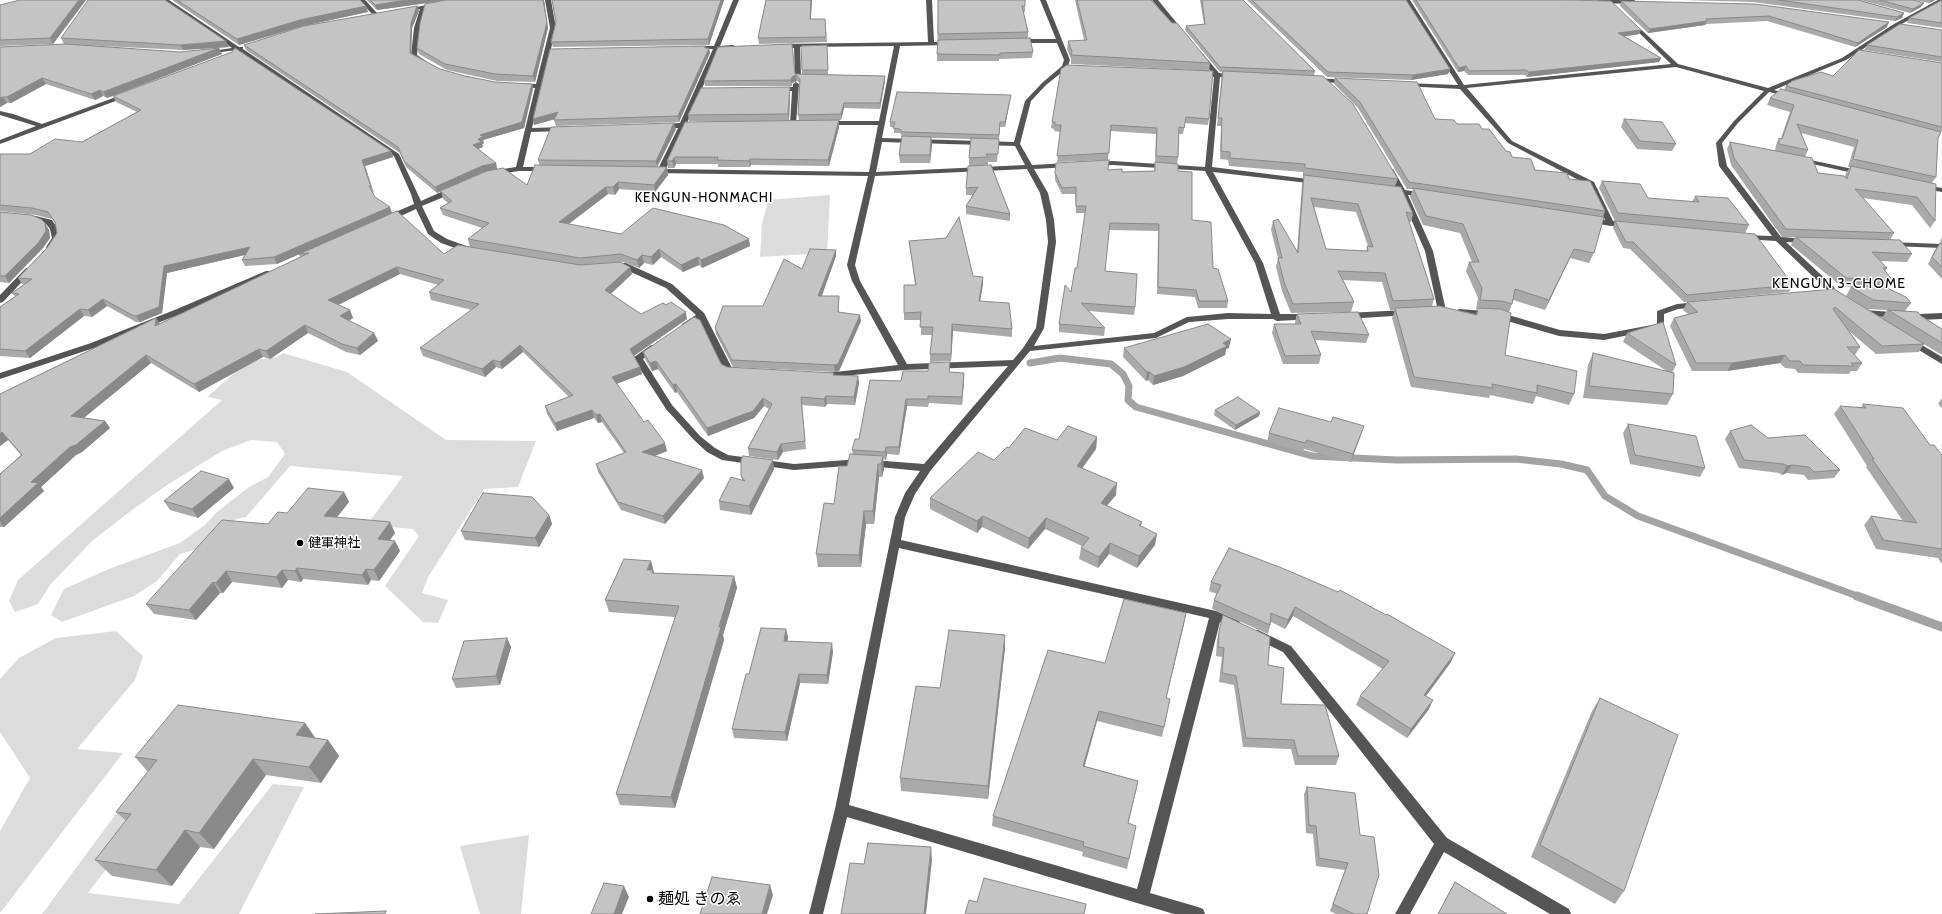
<!DOCTYPE html>
<html>
<head>
<meta charset="utf-8">
<style>
	body { margin:0 }
	canvas { display:block; background:#fff }
</style>
</head>
<body>
<canvas width="1942" height="914"></canvas>
<script>
const context = document.querySelector('canvas').getContext('2d');
context.lineJoin = 'round';
function paint(path, color) {
  context.fillStyle = color;
  context.fill(path, 'evenodd');
}
function toPath(rows) {
  const path = new Path2D();
  for (const r of rows) {
    path.moveTo(r[0], r[1]);
    for (let i = 2; i < r.length; i += 2) path.lineTo(r[i], r[i + 1]);
  }
  return path;
}
function strokePath(path, color, width, dash) {
  context.strokeStyle = color;
  context.lineWidth = width;
  context.lineCap = dash ? 'butt' : 'round';
  context.setLineDash(dash || []);
  context.stroke(path);
}
function write(font, color, halo, rows, align = 'center') {
  context.font = font + ' Cabin,"Noto Sans JP",sans-serif';
  context.lineWidth = 3;
  context.setLineDash([]);
  context.textBaseline = 'middle';
  context.strokeStyle = halo;
  context.fillStyle = color;
  for (const [text, x, y, turn = 0] of rows) {
    context.save();
    context.translate(x, y);
    context.rotate((+turn || 0) * Math.PI / 180);
    context.textAlign = isNaN(turn) ? turn : align;
    if (halo) context.strokeText(text, 0, 0);
    context.fillText(text, 0, 0);
    context.restore();
  }
}
paint(toPath([
	[830,195,827,253,760,257,762,224,768,200],
	[283,353,347,372,446,440,536,441,518,487,484,489,428,577,422,593,448,600,438,623,423,622,385,586,419,536,413,529,367,525,403,476,290,466,246,517,236,519,211,545,180,554,157,581,134,596,62,622,51,615,64,589,109,569,180,543,205,525,217,512,249,487,268,477,285,454,277,442,251,440,222,451,167,485,132,510,92,541,50,585,38,604,15,612,9,601,18,580,222,400,207,397,248,361,277,357],
	[116,631,143,656,135,680,77,749,123,753,0,913,0,831,30,778,0,732,0,679,19,658,56,638],
	[141,780,146,793,117,832,121,849,88,893,179,904,273,784,304,787,239,914,42,914],
	[529,835,521,914,480,914,460,846]
]), '#dcdcdc');
strokePath(toPath([
	[1030,363,1060,358,1111,364,1123,374,1129,386,1128,400,1136,407,1312,456,1397,460,1516,459,1561,464,1587,470,1605,496,1638,516,1860,597]
]), '#a3a3a3', 7);
strokePath(toPath([
	[1857,596,1942,627]
]), '#a3a3a3', 9);
paint(toPath([
	[162,0,169,0,239,47,243,47,243,49,399,154,421,201,450,188,456,188,456,192,422,206,434,231,447,239,472,248,472,252,466,252,441,243,428,234,416,209,390,221,384,221,384,217,414,204,411,194,394,156,237,50,206,54,206,52,232,48,162,0],
	[359,0,365,0,377,13,377,15,373,15,359,0],
	[545,0,551,0,556,28,532,128,563,127,566,129,563,131,531,132,523,167,550,167,550,171,519,171,490,175,490,171,516,167,535,88,520,87,517,85,520,83,536,84,550,28,545,0],
	[733,0,739,0,720,46,733,45,736,47,733,49,719,49,687,123,697,123,700,125,697,127,685,127,666,169,869,172,878,125,827,125,824,123,827,121,879,121,894,46,800,47,801,75,809,76,810,77,807,79,798,79,795,77,794,48,779,48,776,46,779,44,928,42,926,0,932,0,934,42,951,41,954,43,951,45,900,46,882,138,1014,142,1025,101,1042,83,1062,66,1064,60,1057,43,1017,43,1014,41,1017,39,1056,39,1040,0,1046,0,1070,60,1068,66,1075,68,1072,70,1066,69,1046,85,1031,101,1020,144,1032,165,1069,163,1073,165,1069,167,1034,169,1048,193,1054,220,1056,242,1044,328,1034,346,1154,333,1187,317,1228,313,1271,314,1255,263,1205,171,1113,165,1095,166,1091,164,1095,162,1113,161,1205,167,1214,77,1200,76,1197,74,1200,72,1212,73,1198,55,1199,54,1203,54,1219,73,1236,74,1239,76,1236,78,1220,77,1212,167,1316,180,1320,182,1316,184,1213,172,1263,263,1280,314,1310,314,1314,317,1313,319,1277,321,1273,319,1228,319,1189,322,1156,338,1030,351,931,470,915,494,905,517,901,540,1216,611,1239,621,1241,624,1239,627,1235,629,1220,622,1150,893,1198,907,1203,909,1205,914,1174,914,847,817,823,914,809,914,835,809,895,517,905,493,920,471,859,465,794,470,722,460,707,452,694,440,666,409,633,358,651,345,657,345,658,347,657,349,643,359,672,405,700,436,715,448,728,455,794,464,859,459,924,464,1008,366,904,370,823,378,821,376,823,374,826,373,898,365,852,281,847,265,868,176,652,173,652,169,658,169,678,128,663,128,660,126,663,124,680,123,713,49,693,50,690,48,693,46,714,46,733,0],
	[882,142,1015,146,1025,165,876,172,882,142],
	[1027,169,1040,193,1046,220,1048,242,1036,328,1023,348,1013,360,907,364,860,281,855,265,875,176,1027,169],
	[899,548,1209,618,1137,889,849,805,899,548],
	[1152,0,1158,0,1185,33,1185,35,1181,35,1152,0],
	[1404,0,1410,0,1464,85,1671,64,1629,23,1629,21,1631,20,1678,64,1768,88,1842,58,1894,24,1938,0,1942,0,1942,2,1898,26,1846,60,1774,90,1792,95,1792,97,1769,92,1738,123,1722,143,1727,166,1781,237,1809,239,1809,243,1806,243,1786,242,1834,287,1835,291,1843,296,1843,300,1840,301,1828,294,1827,290,1776,241,1744,239,1740,237,1744,235,1772,236,1719,166,1716,143,1734,121,1764,91,1676,67,1467,88,1512,141,1594,182,1613,221,1627,223,1631,225,1627,227,1611,226,1586,222,1586,218,1589,218,1605,220,1588,185,1508,143,1460,89,1403,86,1402,85,1405,83,1458,85,1404,0],
	[1598,0,1634,0,1637,2,1634,4,1596,3,1595,2,1598,0],
	[436,3,439,5,438,6,426,8,420,28,417,55,426,61,426,63,424,64,411,56,414,28,420,9,405,12,402,10,436,3],
	[1316,78,1347,80,1350,82,1347,84,1314,81,1314,79,1316,78],
	[796,82,799,84,796,124,793,126,790,124,792,91,777,91,774,89,777,87,793,87,793,84,796,82],
	[127,93,130,95,129,96,0,144,0,140,36,126,0,115,0,111,13,114,42,124,127,93],
	[1801,158,1862,171,1866,173,1862,175,1799,161,1799,159,1801,158],
	[1387,169,1393,169,1405,190,1425,193,1429,195,1425,197,1408,195,1433,251,1446,311,1445,313,1439,313,1438,311,1425,251,1400,194,1387,190,1391,188,1397,189,1386,171,1387,169],
	[1919,184,1942,188,1942,192,1919,188,1919,184],
	[0,212,36,216,52,220,58,229,60,238,53,249,47,249,46,247,52,238,50,229,46,224,35,220,0,216,0,212],
	[1889,242,1942,244,1942,248,1892,246,1888,244,1889,242],
	[620,263,626,263,672,284,704,313,732,368,742,369,744,371,742,373,726,373,699,320,688,328,682,328,681,326,682,324,696,315,666,288,622,268,616,268,616,264,620,263],
	[26,268,32,268,33,270,3,302,0,303,0,295,26,268],
	[266,271,272,271,273,273,183,313,97,347,0,379,0,373,91,343,177,309,266,271],
	[1698,302,1702,305,1701,307,1678,309,1664,314,1664,328,1604,340,1559,336,1497,318,1459,315,1455,312,1459,309,1498,312,1560,330,1604,334,1657,324,1657,311,1677,304,1698,302],
	[1406,310,1410,313,1409,315,1346,319,1342,316,1346,313,1406,310],
	[1864,310,1919,314,1942,313,1942,319,1919,320,1861,315,1860,313,1864,310],
	[1910,338,1942,357,1942,364,1907,343,1906,341,1910,338],
	[1258,630,1291,646,1447,838,1569,909,1571,914,1550,914,1444,852,1410,914,1395,914,1434,844,1283,652,1254,638,1252,635,1254,632,1258,630]
]), '#555');
paint(toPath([
	[86,0,53,44,0,46,0,5],
	[172,0,360,0,366,6,368,12,303,26,239,45],
	[367,0,544,0,548,28,535,82,497,81,447,70,419,54,417,48,443,1,377,10],
	[724,0,709,45,553,47,551,42,556,22],
	[766,0,812,0,811,19,825,19,827,42,759,44,758,38],
	[938,0,1025,0,1025,12,1023,12,1028,32,1028,38,1033,52,1032,58,999,59,999,61,937,61],
	[1075,0,1151,0,1172,23,1210,63,1209,71,1209,119,1208,125,1185,123,1183,134,1179,134,1178,157,1177,164,1155,162,1156,134,1110,131,1108,160,1057,162,1061,132,1054,131,1054,129,1051,128,1052,122,1194,70,1071,64,1071,59,1067,49,1068,41,1084,40],
	[1200,0,1243,0,1315,71,1314,75,1398,179,1395,186,1413,214,1411,222,1409,222,1434,299,1432,306,1476,314,1478,309,1476,309,1478,298,1466,271,1469,262,1472,262,1460,233,1423,225,1410,197,1413,189,1407,189,1358,108,1334,84,1335,78,1435,119,1482,129,1512,157,1535,170,1569,179,1605,211,1603,217,1594,253,1589,263,1570,258,1545,310,1513,300,1512,304,1509,312,1505,355,1574,394,1569,405,1536,396,1533,404,1490,395,1489,398,1411,387,1392,318,1395,310,1390,310,1382,282,1343,280,1354,302,1351,312,1291,313,1282,291,1276,267,1278,258,1271,230,1273,221,1297,252,1302,184,1304,176,1303,176,1303,172,1229,166,1228,160,1220,159,1221,126,1217,126,1222,72,1220,72,1185,30,1186,26,1204,24],
	[1314,207,1356,212,1368,246,1366,251,1326,249],
	[1247,0,1406,0,1450,69,1448,74,1411,80,1327,77],
	[1412,0,1564,0,1641,30,1639,34,1624,36,1661,58,1659,62,1527,77,1525,75,1468,75,1464,71,1458,72],
	[1682,0,1858,0,1904,13,1902,18,1895,21,1753,2],
	[1860,0,1914,0,1921,7,1910,13],
	[1915,0,1935,0,1929,3],
	[1942,0,1942,28,1907,23,1909,18],
	[1621,1,1887,27,1855,47,1767,21,1706,24,1705,25,1648,33,1620,6],
	[417,6,419,11,412,28,411,54,440,69,465,76,495,82,532,84,533,89,524,128,483,140,484,143,482,144,483,147,478,149,496,163,497,169,483,172,449,188,527,185,540,166,538,160,676,129,657,167,667,167,668,175,655,192,619,189,615,195,608,194,568,224,621,234,750,246,702,268,699,265,683,272,661,257,653,265,644,263,639,268,623,262,605,263,630,267,632,274,611,294,641,314,687,319,634,356,640,367,642,374,616,384,644,422,667,451,655,456,704,478,665,524,621,510,598,472,596,464,624,453,602,422,598,423,594,418,557,431,547,414,545,406,569,397,523,352,502,369,496,367,485,377,423,356,420,348,472,310,431,300,429,292,438,285,400,274,338,305,350,310,353,318,349,321,374,333,378,341,360,355,346,352,308,333,270,359,263,357,199,392,151,363,84,418,105,421,110,428,82,452,76,455,41,487,44,491,4,527,0,527,0,474,21,455,8,440,0,446,0,394,156,318,160,324,300,257,299,254,370,223,277,264,245,266,242,260,245,255,167,273,162,313,140,322,136,322,107,306,92,317,84,316,30,358,0,356,0,307,15,297,12,293,24,284,22,284,18,278,47,248,57,233,56,223,52,219,36,215,0,211,0,154,30,154,82,142,137,112,116,102,113,96,391,151,393,157,365,166,374,193,372,192,375,197,392,213,444,254,470,247,468,239,482,228,443,215,440,208,448,203,443,199,441,191,437,193,406,167,400,153,246,50,244,45],
	[1942,30,1942,62,1864,50,1867,45],
	[61,38,229,47,183,50,81,45,180,52,219,48,222,54,107,98,103,96,95,100,46,84,11,103,7,103,0,107,0,47,64,44],
	[827,45,828,74,802,74,802,70],
	[705,48,710,53,679,122,556,126,554,120,555,119,534,125,533,119],
	[1942,63,1942,130,1938,138,1936,177,1932,183,1935,221,1930,228,1912,205,1863,198,1894,233,1890,240,1912,254,1907,262,1880,261,1887,268,1885,271,1893,281,1888,288,1911,303,1905,311,1921,316,1942,329,1942,355,1924,344,1919,352,1876,354,1849,331,1860,347,1855,355,1854,355,1862,363,1857,371,1851,371,1849,374,1798,373,1795,369,1785,368,1780,363,1727,371,1692,371,1670,326,1674,318,1688,314,1683,310,1687,302,1834,289,1882,318,1887,310,1867,309,1846,296,1851,287,1853,287,1841,286,1791,245,1795,237,1782,237,1731,165,1727,149,1730,142,1775,151,1776,145,1779,138,1781,138,1790,112,1767,105,1770,98,1784,90,1786,86,1833,76],
	[1801,133,1854,147,1848,167,1850,167,1846,173,1845,177,1818,173,1805,157,1808,150],
	[795,74,885,76,885,81,880,109,844,108,841,120,799,120,798,115,800,83,797,81,792,83,792,86,705,86,704,81],
	[790,87,790,93,789,121,689,121,688,115],
	[1011,95,1010,100,1005,127,1000,127,997,162,988,162,988,165,969,166,969,158,971,139,931,138,932,145,930,163,900,163,899,155,902,136,900,133,894,133,894,127,890,127,890,122],
	[1624,119,1676,144,1672,151,1637,149,1621,127],
	[839,120,839,127,829,166,751,165,750,167,718,167,718,164,676,164,674,168,668,168,667,161,685,122],
	[1155,162,1178,171,1192,220,1213,268,1228,301,1227,308,1198,308,1195,297,1157,294,1158,231,1109,230,1105,271,1135,307,1134,315,1089,311,1105,328,1104,336,1059,332,1059,324,1071,292,1077,268,1085,213,1076,213,1075,194,1062,194,1055,180,1055,173,1108,170,1122,172,1154,171],
	[991,165,1010,214,1010,221,966,214,966,206,973,195,966,195,966,188],
	[1602,181,1648,198,1692,202,1695,196,1749,225,1745,233,1615,221,1599,188],
	[0,212,49,230,50,238,43,248,9,283,0,282],
	[1615,221,1793,285,1789,292,1684,302,1630,249,1623,248,1613,228],
	[1942,237,1942,243,1940,242],
	[909,241,973,276,983,284,980,301,1012,329,1012,337,953,331,951,361,930,362,930,354,932,335,921,335,921,320,904,320,904,313,915,285,910,248],
	[1940,243,1942,243,1942,279,1928,264,1935,250],
	[836,250,836,256,822,296,839,296,839,312,861,321,839,371,835,372,733,367,716,334,715,328,763,306,802,269],
	[1297,314,1369,335,1366,343,1315,340,1321,355,1319,364,1283,364,1272,333,1274,324,1295,324,1295,322],
	[1627,333,1676,365,1672,373,1673,394,1667,405,1583,398,1588,365,1593,353,1668,372,1623,342],
	[1124,348,1229,348,1226,349,1225,355,1183,376,1153,385,1148,380,1146,381,1123,357],
	[643,352,721,364,727,367,834,375,858,376,859,383,855,405,827,404,825,407,802,405,806,449,783,452,778,460,749,456,748,448,769,409,764,406,754,418,708,436,677,392,675,393,658,369,652,371,645,359],
	[950,372,964,373,964,380,962,405,929,403,928,407,907,406,899,455,887,454,886,460,883,459,884,469,882,477,879,477,874,524,866,524,861,567,818,567,816,554,847,466,853,455,852,450,859,439,901,381],
	[1942,398,1942,408,1938,404],
	[1863,404,1930,445,1942,455,1942,564,1938,558,1876,549,1864,525,1871,516,1903,521,1866,467,1867,466,1834,414,1840,406,1861,408],
	[1215,410,1260,412,1259,416,1235,430,1214,415],
	[1331,422,1364,426,1351,462,1304,449,1303,452,1267,442,1269,433],
	[1628,424,1705,468,1700,477,1630,464,1623,433],
	[1730,431,1768,438,1840,470,1834,478,1808,480,1804,475,1786,473,1782,475,1779,473,1739,468,1725,439],
	[1097,437,1096,449,1082,468,1116,495,1106,506,1142,522,1141,526,1155,545,1137,568,1109,554,1098,568,1079,559,1081,548,1082,546,1045,529,1028,549,982,527,977,533,930,509,930,498,994,460,1009,448,1057,440],
	[774,469,751,515,720,510,719,501,742,480,741,476],
	[234,488,198,518,170,510,164,501],
	[344,492,349,502,337,517,395,533,389,540,395,541,400,551,379,581,371,580,368,585,303,579,301,582,288,580,282,588,232,582,223,593,220,593,196,620,154,614,146,604,268,524,287,513],
	[549,515,552,524,539,547,465,540,461,531],
	[1229,548,1451,662,1426,696,1429,709,1407,738,1356,705,1360,696,1383,669,1293,616,1285,629,1271,622,1268,634,1212,609,1214,600,1217,594,1209,591,1211,582],
	[651,561,654,573,734,576,737,588,723,635,724,640,675,808,620,805,616,794,675,617,609,612,605,600],
	[1223,615,1268,665,1281,704,1339,756,1336,765,1295,765,1291,749,1243,747,1234,685,1219,682,1222,657,1216,656,1217,640],
	[1184,624,1166,698,1170,699,1162,737,1097,721,1084,766,1138,781,1128,823,1136,826,1127,869,1082,856,1083,852,992,826,993,816,1105,663],
	[786,629,788,638,787,641,833,652,828,684,800,683,787,741,734,738,732,729],
	[1005,635,1005,648,988,799,901,791,900,778,940,688],
	[507,638,511,647,500,685,456,688,452,679],
	[1600,698,1624,891,1615,904,1531,857,1592,711],
	[305,723,315,738,328,740,339,756,321,783,266,775,214,849,200,847,172,886,112,876,95,860,126,821,116,812,148,772,135,757],
	[1307,787,1360,835,1367,914,1336,914,1330,911,1345,870,1316,866,1313,834,1306,833,1304,794],
	[1455,882,1507,914,1438,914]
]), '#a9a9a9');
paint(toPath([
	[79,0,86,0,53,44,50,38],
	[407,0,447,0,377,10,375,5],
	[543,0,544,0,548,28,535,82,533,76],
	[721,0,725,0,724,0,709,45,708,39],
	[811,0,812,0,810,25,810,19],
	[1931,0,1935,0,1929,3],
	[1924,3,1921,7,1910,13,1913,9],
	[366,6,368,12,303,26,239,45,237,39,300,20],
	[417,6,419,11,412,28,411,58,410,53,411,23],
	[1904,13,1902,18,1895,21,1897,17],
	[1707,21,1705,25,1648,33,1650,29],
	[1889,22,1887,27,1855,47,1858,43],
	[1641,30,1639,34,1616,38,1618,33],
	[226,41,229,47,183,50,180,45],
	[219,48,222,54,107,98,103,92],
	[709,48,710,53,679,122,678,116],
	[1661,58,1659,62,1527,77,1529,72],
	[1466,66,1464,71,1458,72,1459,68],
	[1450,69,1448,74,1411,80,1413,75],
	[796,75,797,81,792,83,792,86,791,80,792,77],
	[885,76,885,81,880,109,880,103],
	[42,78,46,84,11,103,7,97],
	[532,84,533,89,524,128,483,140,484,143,482,144,483,147,475,150,473,145,478,139,480,135],
	[790,87,790,93,789,121,788,114],
	[100,90,103,96,95,100,91,94],
	[1011,95,1010,100,1005,127,1005,122],
	[3,97,7,103,0,107,0,98],
	[844,103,844,108,841,120,841,114],
	[558,112,559,118,534,125,533,119],
	[839,120,839,127,829,166,828,160],
	[674,123,676,129,657,167,656,161],
	[931,137,932,145,930,163,930,155],
	[391,151,393,157,365,166,374,193,362,160],
	[675,157,676,164,674,168,672,161],
	[750,159,751,165,750,167,749,161],
	[496,163,497,169,483,172,437,193,435,187,482,166],
	[667,167,668,175,655,192,654,185],
	[618,182,619,189,615,195,613,187],
	[606,187,608,194,561,230,559,222],
	[390,207,392,213,277,264,274,257],
	[45,223,49,230,50,238,43,248,9,283,5,276],
	[749,239,750,246,702,268,701,260],
	[250,247,253,253,167,273,162,313,140,322,136,316,164,266],
	[659,249,661,257,653,265,651,257],
	[1574,249,1570,258,1545,310,1549,300],
	[836,250,836,256,819,303,818,296],
	[642,255,644,263,639,268,637,260],
	[698,257,699,265,683,272,681,265],
	[397,267,400,274,332,308,328,300],
	[630,267,632,274,607,297,605,290],
	[983,277,983,284,979,308,979,301],
	[103,299,107,306,92,317,88,310],
	[80,309,84,316,30,358,25,351],
	[350,310,353,318,343,324,340,316],
	[686,312,687,319,632,357,630,349],
	[860,315,861,321,839,371,835,372,834,365],
	[156,318,161,325,155,326],
	[952,324,953,331,951,361,951,354],
	[305,325,308,333,270,359,266,351],
	[374,333,378,341,360,355,357,348],
	[1231,339,1229,348,1226,349,1225,355,1183,376,1153,385,1154,376],
	[520,345,523,352,502,369,500,362],
	[259,349,263,357,199,392,194,384],
	[146,355,151,363,76,424,71,416],
	[1785,355,1780,363,1727,371,1732,363],
	[493,360,496,367,485,377,482,369],
	[656,361,658,369,652,371,650,363],
	[640,367,642,374,614,385,612,377],
	[1147,372,1150,372,1148,380,1146,381],
	[964,373,964,380,962,405,962,397],
	[858,376,859,383,855,405,854,397],
	[676,384,677,392,675,393,673,385],
	[826,396,827,404,825,407,824,399],
	[763,398,764,406,754,418,708,436,707,428],
	[906,399,907,406,899,455,899,447],
	[592,410,594,418,557,431,555,423],
	[1260,412,1259,416,1235,430,1236,425],
	[600,414,602,422,598,423,596,415],
	[105,421,110,428,82,452,76,455,41,487,44,491,4,527,0,522,0,518,31,482,70,447],
	[1364,426,1361,435,1351,462,1353,454],
	[2,432,8,440,0,446,0,434],
	[1097,437,1096,449,1076,477,1077,466],
	[665,443,667,451,644,460,642,452],
	[781,444,783,452,778,460,777,452],
	[886,447,887,454,886,460,885,452],
	[883,456,884,469,882,477,881,464],
	[773,460,774,469,751,515,749,506],
	[878,464,879,477,874,524,873,511],
	[1792,465,1786,473,1782,475,1787,466],
	[702,470,704,478,665,524,663,516],
	[229,479,234,488,198,518,192,509],
	[1117,483,1116,495,1099,515,1101,503],
	[344,492,349,502,330,526,324,516],
	[864,511,866,524,861,567,859,555],
	[549,515,552,524,539,547,535,538],
	[983,516,982,527,977,533,977,521],
	[1046,518,1045,529,1028,549,1029,538],
	[390,522,395,533,383,550,378,539],
	[1157,534,1155,545,1137,568,1139,556],
	[395,541,400,551,379,581,374,570],
	[1110,543,1109,554,1098,568,1099,557],
	[651,561,654,573,655,585,647,570],
	[297,568,303,579,301,582,295,571],
	[366,569,371,580,368,585,362,575],
	[282,570,288,580,282,588,276,577],
	[226,571,232,582,223,593,216,583],
	[734,576,737,588,723,635,724,640,675,808,671,797,719,627],
	[213,582,220,593,196,620,189,610],
	[1295,607,1293,616,1285,629,1288,620],
	[1186,613,1184,624,1164,708,1166,698],
	[786,629,788,638,785,650,784,641],
	[1005,635,1005,648,988,799,988,786],
	[507,638,511,647,500,685,496,676],
	[832,643,833,652,828,684,827,675],
	[1455,653,1451,662,1420,704,1424,695],
	[799,674,800,683,787,741,785,732],
	[1433,700,1429,709,1407,738,1411,729],
	[1099,711,1097,721,1082,776,1083,766],
	[305,723,316,739,296,735],
	[328,740,339,756,321,783,309,767],
	[253,759,266,775,214,849,199,833],
	[1138,781,1136,791,1126,833,1128,823],
	[185,830,200,847,172,886,156,870],
	[931,847,932,860,926,914,924,914],
	[770,885,773,895,767,914,762,914],
	[624,886,629,897,622,914,614,914]
]), '#898989');
const building = toPath([
	[20,0,79,0,50,38,0,40,0,5,20,0],
	[88,0,165,0,226,41,180,45,61,38,88,0],
	[177,0,360,0,366,6,300,20,237,39,177,0],
	[370,0,407,0,375,5,370,0],
	[446,0,543,0,547,22,533,76,495,74,445,64,417,48,420,23,425,4,446,0],
	[552,0,721,0,708,39,551,42,556,22,552,0],
	[766,0,811,0,810,19,825,19,826,37,758,38,766,0],
	[938,0,1025,0,1025,6,1022,6,1028,32,938,34,938,0],
	[1077,0,1151,0,1172,23,1177,23,1210,63,1071,55,1072,51,1068,41,1087,40,1077,0],
	[1202,0,1243,0,1315,71,1220,67,1186,26,1205,24,1202,0],
	[1252,0,1406,0,1450,69,1413,75,1328,72,1252,0],
	[1416,0,1564,0,1611,1,1641,30,1618,33,1661,58,1529,72,1526,70,1469,71,1466,66,1459,68,1416,0],
	[1779,0,1858,0,1904,13,1897,17,1779,0],
	[1880,0,1914,0,1924,3,1913,9,1880,0],
	[1942,0,1942,23,1909,18,1942,0],
	[1621,1,1755,4,1889,22,1858,43,1769,16,1706,19,1707,21,1650,29,1621,1],
	[417,6,411,23,410,53,440,69,465,76,495,82,532,84,522,122,480,135,483,137,478,139,481,142,473,145,496,163,482,166,435,187,404,161,398,147,244,45,304,26,417,6],
	[1900,24,1942,30,1942,57,1867,45,1900,24],
	[1030,38,1033,52,1000,53,1000,55,937,54,938,40,1030,38],
	[66,44,180,52,219,48,103,92,100,90,91,94,42,78,7,97,3,97,0,98,0,47,66,44],
	[792,44,795,74,885,76,880,103,844,103,841,114,798,115,800,79,796,75,792,77,791,80,704,81,718,47,792,44],
	[827,45,828,70,802,70,801,46,827,45],
	[705,46,705,48,709,48,678,116,554,120,558,112,533,119,550,49,705,46],
	[235,48,391,151,362,160,371,187,369,186,375,197,390,207,274,257,242,260,250,247,164,266,159,307,136,316,132,315,103,299,88,310,80,309,25,351,0,349,0,307,19,294,12,293,32,279,18,278,47,248,57,233,55,222,48,212,32,208,0,205,0,154,30,154,55,139,82,142,141,110,113,96,232,52,235,48],
	[1859,50,1942,63,1942,127,1786,86,1792,81,1821,72,1833,76,1859,50],
	[1067,65,1213,71,1209,119,1186,117,1184,128,1179,127,1178,157,1156,156,1157,128,1111,125,1109,153,1057,156,1061,125,1055,125,1055,122,1052,122,1061,69,1067,65],
	[1223,71,1323,76,1353,104,1398,179,1305,168,1305,164,1230,158,1230,152,1221,151,1222,118,1218,118,1223,71],
	[1335,78,1417,82,1435,119,1454,120,1457,124,1479,124,1482,129,1489,129,1506,151,1510,152,1512,157,1531,159,1535,170,1567,173,1569,179,1590,181,1605,211,1409,182,1360,102,1335,78],
	[790,87,788,114,688,115,701,88,790,87],
	[1781,89,1941,132,1938,138,1936,177,1853,159,1858,140,1797,124,1808,150,1779,144,1779,138,1782,139,1794,105,1770,98,1781,89],
	[897,92,1011,95,1005,122,1000,122,999,135,903,132,900,129,893,128,895,122,890,122,897,92],
	[1624,119,1662,122,1676,144,1640,141,1624,119],
	[839,120,828,160,750,159,749,161,717,160,718,157,675,157,672,161,667,161,685,122,839,120],
	[674,123,656,161,538,160,551,127,674,123],
	[902,136,931,137,930,155,899,155,902,136],
	[971,138,999,139,998,154,986,154,988,157,969,158,971,138],
	[1730,142,1812,158,1818,173,1844,176,1847,179,1851,166,1936,184,1935,221,1917,197,1855,189,1894,233,1786,229,1734,158,1730,142],
	[1109,160,1108,170,1122,169,1122,172,1155,171,1155,162,1178,164,1178,171,1192,172,1192,220,1211,222,1213,268,1218,269,1228,301,1199,301,1196,290,1158,287,1159,224,1110,223,1105,271,1137,274,1135,307,1081,303,1105,328,1059,324,1065,285,1071,292,1075,268,1077,268,1086,206,1076,206,1076,187,1062,188,1055,173,1056,163,1109,160],
	[535,165,667,167,654,185,618,182,613,187,606,187,559,222,621,234,653,208,724,225,749,239,701,260,698,257,681,265,659,249,651,257,642,255,637,260,621,254,580,258,468,239,489,223,440,208,452,201,440,191,487,171,503,168,527,185,535,165],
	[991,165,1010,214,966,206,978,187,966,188,968,166,991,165],
	[1304,175,1401,187,1413,214,1406,212,1434,299,1393,301,1385,273,1338,271,1354,302,1293,304,1284,282,1278,258,1282,258,1273,221,1278,219,1298,253,1304,175],
	[1311,198,1358,204,1373,247,1367,246,1368,251,1326,249,1311,198],
	[1602,181,1640,184,1648,198,1699,202,1695,196,1728,198,1749,225,1618,213,1602,181],
	[1413,188,1604,217,1594,253,1574,249,1549,300,1515,289,1512,304,1502,301,1480,300,1482,288,1469,262,1479,262,1463,224,1426,216,1413,188],
	[397,211,444,254,458,245,580,265,620,262,630,267,605,290,641,314,663,303,666,305,671,302,686,312,630,349,640,367,612,377,644,422,648,420,665,443,642,452,702,470,663,516,618,502,596,464,626,452,600,414,596,415,592,410,555,423,545,406,573,395,520,345,500,362,493,360,482,369,420,348,479,304,429,292,444,280,397,267,328,300,350,310,340,316,374,333,357,348,342,344,305,325,266,351,259,349,194,384,146,355,71,416,105,421,76,445,70,447,31,482,38,483,0,518,0,474,22,455,2,432,0,434,0,394,156,318,155,326,309,253,299,254,397,211],
	[0,212,31,215,41,219,45,223,46,231,39,242,5,276,0,276,0,212],
	[959,217,973,276,983,277,979,301,1009,303,1012,329,952,324,951,354,930,354,933,327,920,327,921,312,904,313,904,285,916,285,909,241,946,238,959,217],
	[1615,221,1755,234,1793,285,1687,295,1633,242,1626,242,1615,221],
	[1796,237,1900,240,1912,254,1872,252,1887,268,1883,268,1893,281,1846,278,1796,237],
	[1940,243,1942,243,1942,267,1932,257,1940,243],
	[810,249,836,250,818,296,839,296,838,312,860,315,838,364,834,365,732,360,715,328,723,306,763,306,784,259,802,269,810,249],
	[1881,285,1906,297,1911,303,1873,300,1851,287,1881,285],
	[1834,289,1924,344,1882,346,1835,307,1833,309,1860,347,1847,347,1862,363,1851,363,1854,366,1803,365,1800,361,1790,361,1785,355,1732,363,1696,363,1674,318,1698,312,1687,302,1834,289],
	[1439,306,1477,315,1478,308,1501,309,1511,313,1505,355,1577,371,1574,394,1537,385,1537,393,1492,384,1493,388,1414,377,1395,308,1439,306],
	[1888,310,1918,312,1921,316,1942,329,1942,343,1888,310],
	[1358,312,1369,335,1311,331,1321,355,1285,356,1274,324,1301,324,1297,314,1358,312],
	[694,317,700,320,721,364,727,367,834,373,833,375,858,376,854,397,826,396,824,399,801,397,805,441,781,444,777,452,748,448,772,404,763,398,753,411,707,428,676,384,673,385,656,361,650,363,643,352,694,317],
	[1663,322,1676,365,1627,333,1663,322],
	[1208,324,1231,339,1223,343,1227,346,1184,367,1154,376,1150,372,1147,372,1124,348,1208,324],
	[1593,353,1674,373,1673,394,1589,386,1593,353],
	[950,362,949,372,964,373,962,397,928,396,928,399,906,399,899,447,886,447,885,452,852,450,855,439,859,439,870,380,901,381,903,371,928,371,929,363,950,362],
	[1238,397,1260,412,1236,425,1215,410,1238,397],
	[1863,404,1903,408,1930,445,1934,445,1942,455,1942,549,1883,540,1871,516,1917,523,1872,459,1874,459,1840,406,1866,408,1863,404],
	[1279,408,1331,422,1333,417,1364,426,1353,454,1307,440,1305,443,1269,433,1279,408],
	[1628,424,1696,436,1705,468,1635,455,1628,424],
	[1751,425,1768,438,1805,435,1840,470,1814,472,1809,467,1792,465,1787,466,1784,464,1744,460,1730,431,1751,425],
	[1068,426,1097,437,1077,466,1117,483,1101,503,1142,522,1139,525,1157,534,1139,556,1110,543,1099,557,1081,548,1089,538,1046,518,1029,538,983,516,977,521,930,498,978,452,994,460,1007,447,1009,448,1025,428,1057,440,1068,426],
	[850,454,883,456,881,464,878,464,873,511,864,511,859,555,816,554,824,503,834,504,839,466,847,466,850,454],
	[743,456,773,460,749,506,719,501,731,477,745,481,741,476,741,460,743,456],
	[201,471,229,479,192,509,164,501,201,471],
	[308,488,344,492,324,516,390,522,378,539,395,541,374,570,366,569,362,575,297,568,295,571,282,570,276,577,226,571,216,583,213,582,189,610,146,604,222,520,268,524,278,512,287,513,308,488],
	[483,493,532,497,549,515,535,538,461,531,483,493],
	[1229,548,1282,568,1338,592,1340,590,1386,615,1387,614,1455,653,1424,695,1433,700,1411,729,1360,696,1389,661,1295,607,1288,620,1271,613,1270,625,1214,600,1221,585,1211,582,1229,548],
	[624,559,651,561,647,570,653,570,652,573,734,576,719,627,721,627,671,797,616,794,679,606,605,600,624,559],
	[1124,599,1186,613,1166,698,1170,699,1164,727,1099,711,1083,766,1138,781,1128,823,1136,826,1129,859,1083,846,1084,842,993,816,1048,650,1105,663,1124,599],
	[1223,615,1270,637,1268,665,1284,668,1281,704,1325,705,1339,756,1298,756,1294,740,1246,738,1236,676,1222,673,1224,648,1218,647,1219,631,1223,615],
	[761,628,786,629,784,641,832,643,827,675,799,674,785,732,732,729,746,674,749,674,761,628],
	[949,630,1005,635,988,786,900,778,916,686,940,688,949,630],
	[507,638,496,676,452,679,464,641,507,638],
	[1600,698,1678,735,1624,891,1540,845,1600,698],
	[178,705,305,723,296,735,328,740,309,767,253,759,199,833,185,830,156,870,95,860,131,814,116,812,157,760,135,757,178,705],
	[1307,787,1355,793,1360,835,1374,837,1379,875,1367,914,1354,914,1333,904,1348,863,1319,858,1316,826,1309,825,1307,787],
	[868,843,931,847,924,914,841,914,850,863,864,864,868,843],
	[712,877,770,885,762,914,700,914,712,877],
	[984,878,1086,904,1084,914,965,914,969,900,977,902,984,878],
	[1455,882,1507,914,1438,914,1455,882],
	[604,883,624,886,614,914,591,914,604,883],
	[386,911,385,914,315,914,316,914,386,911]
]);
paint(building, '#c4c4c4');
strokePath(building, '#898989', 1);
for (const [x, y, r, color] of [
	[300,543,4,"#000"],
	[650,899,4,"#000"]
]) {
  const dot = new Path2D();
  dot.arc(x, y, r, 0, 2 * Math.PI);
  context.fillStyle = color;
  context.fill(dot);
  strokePath(dot, '#fff', 1.5);
}
context.letterSpacing = '1px';
write('13px', '#000', '#fff', [
	["KENGUN-HONMACHI",704,198]
]);
context.letterSpacing = '0px';
write('13px', '#000', '#fff', [
	["健軍神社",308,543]
], 'left');
context.letterSpacing = '1px';
write('14px', '#000', '#fff', [
	["KENGUN 3-CHOME",1839,284]
]);
context.letterSpacing = '0px';
write('16px', '#000', '#fff', [
	["麺処 きのゑ",658,899]
], 'left');
</script>
</body>
</html>
